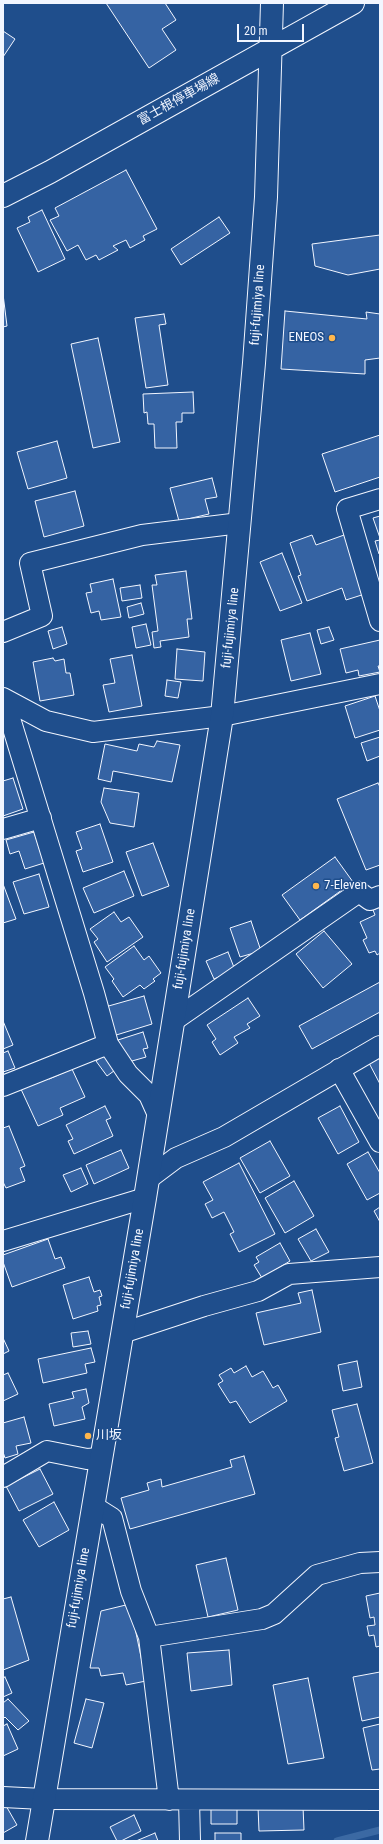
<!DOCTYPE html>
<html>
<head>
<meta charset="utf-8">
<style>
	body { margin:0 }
	#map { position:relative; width:383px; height:1844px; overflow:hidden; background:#1f4e8c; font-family:"Roboto Condensed",sans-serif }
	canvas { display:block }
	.frame { position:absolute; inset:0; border:4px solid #f2f6ff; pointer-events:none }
	.scale { position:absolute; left:237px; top:24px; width:67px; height:18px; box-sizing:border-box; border:2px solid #f2f6ff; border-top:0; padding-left:5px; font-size:12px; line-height:14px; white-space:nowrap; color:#f2f6ff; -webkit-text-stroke:3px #1f4e8c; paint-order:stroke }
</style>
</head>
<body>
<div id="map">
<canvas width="383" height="1844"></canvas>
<div class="frame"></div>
<div class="scale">20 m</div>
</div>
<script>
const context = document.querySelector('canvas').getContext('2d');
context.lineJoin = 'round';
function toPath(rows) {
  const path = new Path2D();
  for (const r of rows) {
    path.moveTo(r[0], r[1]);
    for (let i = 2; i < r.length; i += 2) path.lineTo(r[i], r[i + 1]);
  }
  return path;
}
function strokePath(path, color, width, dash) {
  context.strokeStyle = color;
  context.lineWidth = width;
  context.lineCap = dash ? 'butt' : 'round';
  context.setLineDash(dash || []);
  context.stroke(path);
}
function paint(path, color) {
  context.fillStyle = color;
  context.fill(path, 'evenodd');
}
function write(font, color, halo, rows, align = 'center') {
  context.font = font + ' "Roboto Condensed","Noto Sans JP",sans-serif';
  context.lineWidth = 3;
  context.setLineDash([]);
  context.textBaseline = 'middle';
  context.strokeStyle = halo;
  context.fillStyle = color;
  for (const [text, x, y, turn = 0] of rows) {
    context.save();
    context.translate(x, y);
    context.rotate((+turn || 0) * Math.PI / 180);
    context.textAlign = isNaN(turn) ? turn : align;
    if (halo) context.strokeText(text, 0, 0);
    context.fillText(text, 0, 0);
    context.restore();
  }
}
strokePath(toPath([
	[337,1841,380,1830]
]), '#3b69a3', 7);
const building = toPath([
	[106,3,165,3,176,20,162,29,176,50,149,68,106,3],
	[3,31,15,39,3,57,3,31],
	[126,170,157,229,143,236,145,240,130,248,126,240,113,246,118,250,99,260,96,255,86,260,78,245,67,251,50,220,59,216,55,208,126,170],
	[42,210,65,259,38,272,17,228,30,222,28,217,42,210],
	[219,217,230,233,181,265,171,249,219,217],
	[380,235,380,269,348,275,315,266,312,244,380,235],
	[3,294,7,326,3,327,3,294],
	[285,311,367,319,366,312,380,314,380,358,365,360,365,374,281,369,285,311],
	[164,314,166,324,159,325,168,385,146,388,135,318,164,314],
	[98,338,120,442,93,448,71,344,98,338],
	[193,392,194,413,182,413,182,422,176,422,177,448,155,448,154,424,148,424,147,412,144,413,143,394,193,392],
	[380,435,380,477,335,492,322,454,380,435],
	[57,441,67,478,28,489,17,452,57,441],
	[212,478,217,497,205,499,209,514,179,521,170,488,212,478],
	[75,491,84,526,44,537,35,501,75,491],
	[380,516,380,538,373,518,380,516],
	[347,534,368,593,346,600,342,588,307,601,298,576,301,575,290,543,312,535,316,545,347,534],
	[380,540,380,553,379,554,375,541,380,540],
	[282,553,302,603,280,611,260,562,282,553],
	[186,571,192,619,187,619,189,637,160,641,161,647,154,648,152,632,158,631,152,585,157,585,155,575,186,571],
	[113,579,121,617,101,620,99,611,91,613,86,593,92,592,90,584,113,579],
	[140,585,142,598,122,601,120,588,140,585],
	[141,603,144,614,129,618,127,607,141,603],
	[146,624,151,645,136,648,132,627,146,624],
	[62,627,67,644,53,649,48,631,62,627],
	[329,627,334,640,321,644,317,630,329,627],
	[310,633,321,674,291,681,281,640,310,633],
	[380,640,380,666,378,666,380,672,359,676,358,670,346,673,340,649,380,640],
	[177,649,205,652,203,681,175,679,177,649],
	[132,655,142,706,109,712,103,685,115,683,110,659,132,655],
	[53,658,55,661,64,659,66,673,70,673,74,695,40,701,33,662,53,658],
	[167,680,181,682,178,698,165,696,167,680],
	[375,696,380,711,380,730,355,738,345,706,375,696],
	[380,737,380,756,367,761,361,743,380,737],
	[157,741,180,745,172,782,113,771,111,782,98,779,105,744,137,751,139,744,154,747,157,741],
	[13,778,23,809,3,816,3,781,13,778],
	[378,783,380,787,380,865,366,870,337,799,378,783],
	[104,788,139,793,134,827,110,823,101,802,104,788],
	[100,824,113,862,83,872,76,851,82,849,76,832,100,824],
	[34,832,44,863,25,869,19,851,10,854,6,840,34,832],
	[153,843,169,886,142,896,126,852,153,843],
	[335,857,353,882,300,920,282,895,335,857],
	[124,871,134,896,94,913,83,888,124,871],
	[39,874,49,907,24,914,13,882,39,874],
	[3,884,16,919,3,923,3,884],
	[380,907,380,953,377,955,375,951,369,953,363,940,367,938,360,922,375,915,373,910,380,907],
	[114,912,121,922,129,917,143,937,107,962,94,942,98,939,90,929,114,912],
	[251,921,261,951,240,957,230,928,251,921],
	[324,931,352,964,323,988,296,954,324,931],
	[134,946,144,960,149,956,161,973,153,979,155,981,144,989,140,985,123,997,112,981,114,979,105,967,134,946],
	[228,952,235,970,214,979,206,961,228,952],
	[380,982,380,1012,312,1049,299,1026,380,982],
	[144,996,152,1024,113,1036,105,1007,144,996],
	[248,998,260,1016,247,1024,250,1028,234,1037,238,1043,220,1055,212,1042,216,1039,207,1025,248,998],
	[3,1021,13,1045,3,1049,3,1021],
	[143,1032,148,1048,143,1049,146,1057,125,1063,118,1040,143,1032],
	[8,1051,15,1068,3,1072,3,1053,8,1051],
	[107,1053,118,1068,107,1076,96,1061,107,1053],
	[380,1058,380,1084,369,1063,380,1058],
	[72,1069,85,1097,60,1108,63,1115,38,1126,20,1087,46,1076,49,1079,72,1069],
	[105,1106,111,1118,106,1120,113,1136,74,1154,68,1141,73,1139,66,1125,105,1106],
	[340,1106,359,1142,338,1154,318,1118,340,1106],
	[9,1126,25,1166,20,1168,25,1181,6,1188,3,1182,3,1128,9,1126],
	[270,1141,290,1176,260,1193,240,1158,270,1141],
	[121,1150,129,1168,94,1184,86,1165,121,1150],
	[368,1152,380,1173,380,1193,367,1200,347,1164,368,1152],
	[239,1163,275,1234,239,1252,230,1234,234,1232,224,1212,212,1218,205,1204,213,1200,203,1182,239,1163],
	[81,1168,88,1184,71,1192,63,1175,81,1168],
	[294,1181,314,1216,285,1233,265,1198,294,1181],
	[380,1207,380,1222,374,1211,380,1207],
	[316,1229,329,1252,311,1261,298,1239,316,1229],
	[48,1239,55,1259,61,1257,65,1268,12,1287,3,1262,3,1255,48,1239],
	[280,1243,290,1261,262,1278,254,1265,259,1262,256,1257,280,1243],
	[89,1277,94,1292,100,1290,102,1296,99,1297,101,1305,97,1306,98,1311,73,1319,63,1285,89,1277],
	[312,1290,321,1332,264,1345,256,1313,301,1303,298,1293,312,1290],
	[88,1331,91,1344,73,1347,71,1333,88,1331],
	[3,1338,9,1351,3,1354,3,1338],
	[91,1348,95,1362,85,1364,87,1373,43,1383,38,1359,91,1348],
	[357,1361,362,1387,343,1391,338,1365,357,1361],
	[246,1366,252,1377,263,1371,273,1388,278,1385,287,1401,250,1423,236,1401,230,1403,218,1384,223,1381,219,1375,231,1368,234,1373,246,1366],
	[8,1373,18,1394,3,1401,3,1375,8,1373],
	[86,1389,89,1403,82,1407,85,1419,54,1426,49,1404,74,1398,72,1392,86,1389],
	[357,1404,373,1463,344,1471,335,1438,339,1437,332,1410,357,1404],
	[24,1417,31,1443,16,1446,18,1454,5,1458,3,1452,3,1423,24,1417],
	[244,1456,255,1494,130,1529,121,1498,149,1490,147,1483,161,1479,162,1487,232,1467,230,1460,244,1456],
	[40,1469,53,1494,19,1511,6,1486,40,1469],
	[54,1502,69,1530,39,1547,23,1520,54,1502],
	[226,1558,238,1610,208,1617,196,1565,226,1558],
	[380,1593,380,1646,376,1647,374,1635,369,1636,367,1626,375,1625,374,1617,370,1618,366,1596,380,1593],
	[11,1597,29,1660,3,1670,3,1599,11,1597],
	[130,1604,146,1681,126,1685,123,1673,101,1676,99,1668,90,1668,101,1611,130,1604],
	[229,1650,232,1685,191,1691,187,1653,229,1650],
	[380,1672,380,1717,362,1721,353,1677,380,1672],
	[5,1677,12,1693,3,1697,3,1678,5,1677],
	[308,1678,324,1758,288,1764,273,1685,308,1678],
	[8,1699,29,1721,18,1730,5,1717,3,1719,3,1703,8,1699],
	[86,1699,104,1703,92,1748,74,1743,86,1699],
	[7,1724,18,1749,3,1756,3,1726,7,1724],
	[380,1724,380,1769,372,1770,363,1728,380,1724],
	[5,1804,17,1825,3,1833,3,1806,5,1804],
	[211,1804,237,1804,237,1824,211,1824,211,1804],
	[303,1806,304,1830,259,1831,258,1807,303,1806],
	[134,1815,141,1831,121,1841,117,1841,110,1827,134,1815],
	[155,1833,158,1841,136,1841,155,1833],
	[215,1833,241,1833,241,1841,215,1841,215,1833]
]);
paint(building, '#3563a3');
strokePath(building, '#f2f6ff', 1);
const minor = toPath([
	[380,499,347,509,380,621],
	[3,632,42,616,30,563,142,535,240,523],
	[3,698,46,721,93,732,222,716,380,684],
	[4,699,94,993,108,1044,128,1074,149,1095,158,1115],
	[3,829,41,818],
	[173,1021,359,892,370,900,380,896],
	[339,1069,380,1142],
	[3,1086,108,1044],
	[148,1179,176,1158,224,1137,380,1046],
	[3,1241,145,1198],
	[122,1333,204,1306,258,1291,289,1274,380,1267],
	[3,1477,47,1451,87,1459,100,1458],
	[93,1506,112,1518,131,1591,149,1637,169,1800],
	[149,1637,262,1619,274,1614,317,1575,360,1563,380,1562],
	[3,1797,43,1799,380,1800],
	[189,1800,190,1841]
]);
const secondary = toPath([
	[3,196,50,172,353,3],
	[37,1841,145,1198,222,716,254,363,266,197,272,3]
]);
strokePath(minor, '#f2f6ff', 22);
strokePath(secondary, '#f2f6ff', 24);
strokePath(minor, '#1f4e8c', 20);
strokePath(secondary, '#1f4e8c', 22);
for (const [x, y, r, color] of [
	[332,338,4,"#ffb74d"],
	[316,886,4,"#ffb74d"],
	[88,1436,4,"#ffb74d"]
]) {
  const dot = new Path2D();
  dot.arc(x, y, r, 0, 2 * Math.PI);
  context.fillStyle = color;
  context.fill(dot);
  strokePath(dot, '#1f4e8c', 1.5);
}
write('13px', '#f2f6ff', '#1f4e8c', [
	["富士根停車場線",179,100,-29],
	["fuji-fujimiya line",258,305,-86],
	["fuji-fujimiya line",231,628,-84],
	["fuji-fujimiya line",185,949,-81],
	["fuji-fujimiya line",133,1269,-80],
	["fuji-fujimiya line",79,1588,-80]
]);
write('13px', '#f2f6ff', '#1f4e8c', [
	["ENEOS",324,338,"right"],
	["7-Eleven",324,886],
	["川坂",96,1436]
], 'left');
</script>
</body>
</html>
